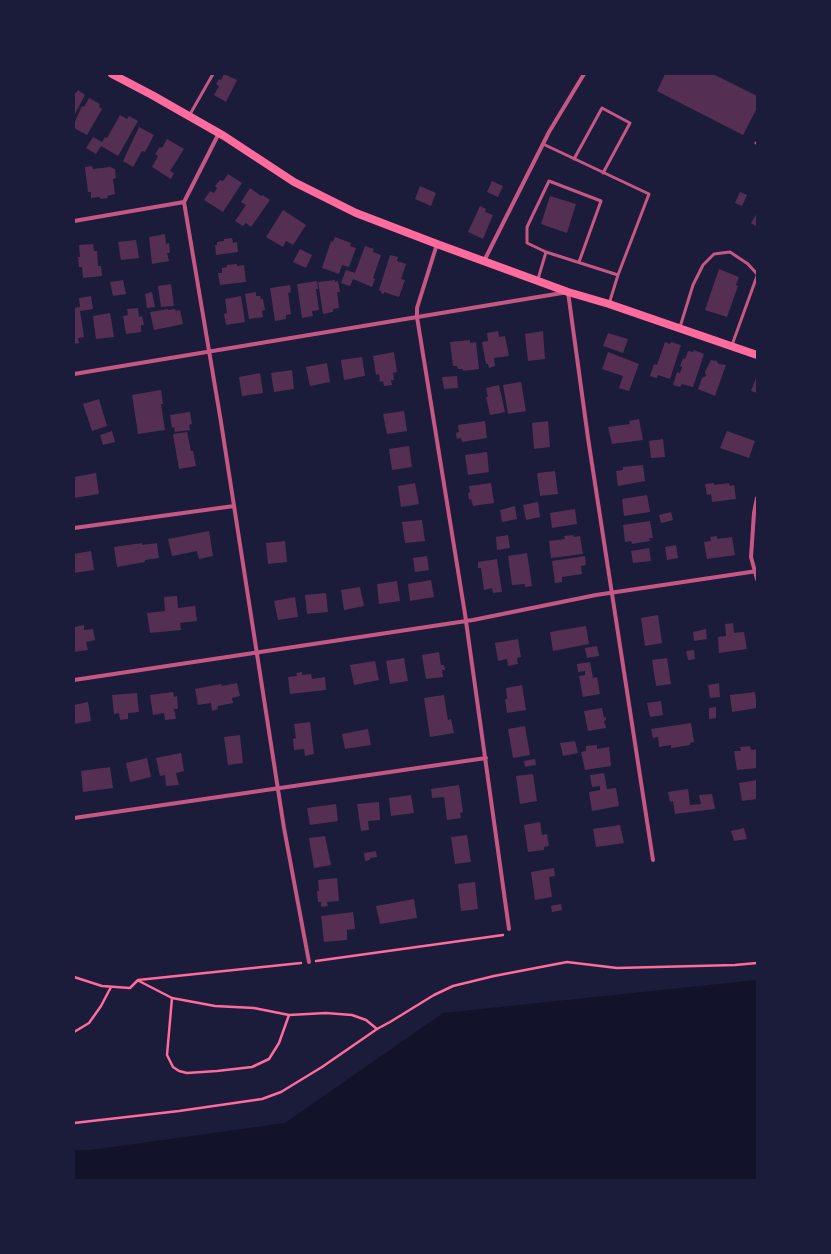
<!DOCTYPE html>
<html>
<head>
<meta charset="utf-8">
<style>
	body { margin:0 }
	#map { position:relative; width:831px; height:1254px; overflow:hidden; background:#1b1b3a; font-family:"IBM Plex Sans",sans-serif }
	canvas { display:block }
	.frame { position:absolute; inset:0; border:75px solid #1b1b3a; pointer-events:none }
</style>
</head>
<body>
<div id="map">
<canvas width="831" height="1254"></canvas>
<div class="frame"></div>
</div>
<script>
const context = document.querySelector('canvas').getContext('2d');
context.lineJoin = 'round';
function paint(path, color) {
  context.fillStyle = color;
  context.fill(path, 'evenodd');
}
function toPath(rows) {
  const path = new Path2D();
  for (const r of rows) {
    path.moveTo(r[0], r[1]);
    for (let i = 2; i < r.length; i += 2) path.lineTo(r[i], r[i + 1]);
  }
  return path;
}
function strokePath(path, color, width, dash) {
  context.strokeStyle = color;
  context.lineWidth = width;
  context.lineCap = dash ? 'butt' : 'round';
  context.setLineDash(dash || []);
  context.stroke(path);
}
paint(toPath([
	[757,980,757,1180,74,1180,74,1150,91,1150,285,1123,443,1013]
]), '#12122b');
paint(toPath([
	[224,74,237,80,226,102,214,95,219,86,216,84,219,79,221,80],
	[665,74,713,74,757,96,757,108,743,135,657,91],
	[78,90,85,95,74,116,74,92,76,93],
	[89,98,100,104,99,107,102,109,87,135,74,128,74,124,82,106,84,107],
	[120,115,127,119,129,116,138,121,118,156,101,146,96,154,86,148,93,137,102,142,105,137,107,138],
	[139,127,154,135,145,152,142,151,133,167,123,161],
	[167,139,184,149,170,171,174,173,171,179,152,167,158,156,155,154,160,147,162,148],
	[92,166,93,169,110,167,115,169,116,178,113,179,115,194,107,196,108,198,100,199,100,197,91,198,91,192,88,192,85,167],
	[228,174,242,183,223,212,204,200,210,191,214,193,217,188,215,186,220,180,223,181],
	[492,181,503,186,498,197,487,192],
	[420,186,436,193,431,206,415,199],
	[250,188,261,196,263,195,270,200,251,227,246,223,243,226,235,221,246,205,241,202],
	[740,192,747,195,742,206,735,203],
	[550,196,576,204,567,233,541,224],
	[480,206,486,209,485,212,493,215,483,239,468,232],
	[283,210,306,225,293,245,286,241,283,247,266,237],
	[757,213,757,227,751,223],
	[165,234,166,244,169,243,170,253,167,253,169,261,152,264,149,237],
	[335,237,351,243,350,246,356,248,349,267,342,265,339,274,322,268,331,241,333,242],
	[232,238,233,243,237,242,238,252,216,255,215,245,217,245,217,242,224,241,224,239],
	[136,240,139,258,121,260,118,242],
	[93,244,94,251,97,251,98,266,101,266,102,276,83,278,82,267,79,267,78,257,80,257,79,245],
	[365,246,374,249,373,252,381,255,373,278,375,279,372,287,353,279,350,286,341,283,346,270,355,273],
	[300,249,312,255,306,268,293,262],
	[390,255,398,257,397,261,406,264,401,279,405,280,399,297,384,292,384,294,381,293,381,291,379,290],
	[237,264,237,266,244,265,246,282,220,285,218,273,222,273,222,268,227,267,227,265],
	[719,269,739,277,736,285,738,286,727,317,705,310],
	[123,280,126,294,113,296,110,282],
	[335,280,335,282,338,281,340,292,337,292,339,308,333,309,333,312,323,314,318,282],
	[317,281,318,289,316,289,319,310,312,311,313,316,302,318,297,284],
	[171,284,174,306,161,307,158,286],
	[290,285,291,292,288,293,291,314,286,315,286,319,275,321,270,288],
	[152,292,155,307,147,308,145,294],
	[256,292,256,296,260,296,261,299,263,299,265,310,262,311,263,317,249,319,245,294],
	[91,296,93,309,80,311,84,337,78,338,79,343,74,344,74,308,80,307,79,298],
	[241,296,245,322,226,325,224,314,227,313,225,299],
	[138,308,139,317,142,316,144,325,141,325,141,332,126,334,123,316,128,315,127,309],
	[168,309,168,310,175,309,176,311,180,310,183,324,154,330,150,312],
	[110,313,114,337,96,339,93,316],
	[498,331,499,337,505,336,509,356,494,358,495,366,489,368,488,364,486,364,482,342,488,341,487,333],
	[543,331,545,359,528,361,525,334],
	[608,333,628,339,623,353,603,346],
	[470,340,470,343,476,342,479,369,463,371,463,369,458,369,457,366,453,366,450,342],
	[665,342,670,344,671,342,681,345,670,379,658,375,657,378,650,376,654,364,657,365],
	[694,350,704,354,693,387,682,384,680,387,673,385,677,372,680,373,682,367,680,366,683,358,685,359,688,351,693,352],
	[394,352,397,372,393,373,394,380,391,380,392,385,384,386,383,381,380,382,379,374,376,375,373,356],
	[608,352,639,364,629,391,619,388,623,376,602,369],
	[362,357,365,376,344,380,341,360],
	[711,360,717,361,718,364,726,365,715,396,698,389,702,378,706,376,705,372],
	[327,363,330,382,310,386,306,367],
	[292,370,294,389,274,392,271,373],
	[260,373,263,393,242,396,239,377],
	[757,375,757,393,751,391],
	[457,376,458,388,444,389,442,377],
	[521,382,526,411,508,414,503,385],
	[499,385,505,412,490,415,486,397,488,397,486,388],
	[161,390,163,404,161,404,165,430,138,434,132,395],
	[99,399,107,426,92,431,83,404],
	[404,411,407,431,387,434,383,414],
	[190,412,192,424,189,425,190,430,175,432,174,427,172,428,170,415],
	[639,419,643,440,612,444,608,427,630,424,629,421],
	[485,421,487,438,462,442,461,438,457,439,456,433,459,432,458,425],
	[548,421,550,447,534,449,532,423],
	[112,431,115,442,103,445,100,435],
	[727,431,755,441,749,458,720,448],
	[187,432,191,451,193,451,196,466,179,469,173,434],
	[663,439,665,457,651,458,649,441],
	[409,446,412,467,392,470,389,449],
	[487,452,489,472,468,475,465,455],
	[643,465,645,481,618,486,616,471,623,470,623,467],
	[555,471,558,494,540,496,537,473],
	[96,473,99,494,74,498,74,477],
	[415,483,419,504,401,507,398,486],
	[491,483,494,503,473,506,471,499,469,500,468,493,470,492,469,486],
	[714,483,714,485,729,483,730,486,734,485,736,499,712,502,711,494,707,495,705,484],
	[647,495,650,512,624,516,622,499],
	[538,502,540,517,526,520,523,505],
	[515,506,517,519,502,522,500,510],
	[575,509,577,524,552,528,550,513],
	[671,512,673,520,661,523,659,515],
	[422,520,425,541,405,543,402,522],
	[650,521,653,538,649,538,650,541,632,544,631,541,625,542,623,525],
	[209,531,213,556,199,559,197,551,172,556,168,539],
	[508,535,510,548,497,550,496,537],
	[573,535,574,537,580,536,583,554,551,558,549,541,565,539,564,536],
	[717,536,717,539,732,537,735,555,707,559,704,542,711,541,710,537],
	[285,541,287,562,268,564,266,543],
	[142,543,142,545,157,543,159,558,145,560,145,562,117,567,114,547],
	[676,545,678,558,667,560,665,547],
	[649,548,651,561,633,563,631,551],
	[91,551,94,570,74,573,74,554],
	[527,553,532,586,525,587,525,584,512,585,508,556],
	[427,556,429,570,415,572,413,558],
	[585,556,586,565,581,566,582,574,562,577,562,582,555,583,552,561],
	[497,559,502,592,493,593,492,588,484,590,481,568,478,568,478,562],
	[431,580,434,597,410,601,408,584],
	[397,581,400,601,379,604,377,584],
	[360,587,364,606,344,610,341,590],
	[326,593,328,612,307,614,305,595],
	[177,596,178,608,195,606,197,621,180,623,181,630,150,633,147,613,165,611,164,597],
	[295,597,298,617,278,620,274,601],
	[658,615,662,643,645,646,641,618],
	[733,623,734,633,744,632,747,649,719,653,718,637,726,636,725,624],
	[84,625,84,630,93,629,95,640,86,642,88,650,74,652,74,627],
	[586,626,589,644,553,651,550,632],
	[706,629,707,639,694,641,693,632],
	[518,639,521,657,517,658,518,664,508,666,507,659,498,661,495,643],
	[597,646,599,656,587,658,585,648],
	[694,650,695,659,688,660,686,651],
	[439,652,441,665,444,665,445,670,442,670,443,677,426,679,422,655],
	[404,658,408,681,390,684,386,661],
	[667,658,671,684,656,686,652,660],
	[375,661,379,680,354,685,350,665],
	[590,662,593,678,597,677,600,694,583,697,579,676,585,675,585,671,578,672,577,664],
	[302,672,302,675,311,674,312,679,325,677,326,690,290,694,288,677,297,676,296,673],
	[237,683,240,696,232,698,233,703,218,706,218,709,212,711,211,703,198,705,195,689,221,684,222,686],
	[719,683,720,697,710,698,708,685],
	[522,685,526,710,507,713,505,699,507,699,506,688],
	[173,692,174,697,177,696,178,709,174,709,176,719,165,720,164,713,153,715,150,695],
	[755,692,757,708,732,712,730,695],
	[137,693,139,712,128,713,128,719,120,720,119,713,114,714,112,695],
	[444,695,448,720,451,719,454,733,430,737,424,698],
	[661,701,663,715,650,717,647,703],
	[88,702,91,721,74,724,74,705],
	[716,707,716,718,709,719,709,708],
	[602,708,604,718,606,717,606,720,604,721,606,728,588,731,584,711],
	[310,722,314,754,305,756,304,749,294,750,293,739,296,738,294,724],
	[691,723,694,742,690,743,690,745,671,748,671,745,659,747,658,737,653,738,651,729],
	[525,726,530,755,513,758,508,729],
	[368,729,371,745,345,749,342,734],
	[240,735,243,763,228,765,224,737],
	[575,741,578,753,563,756,560,743],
	[597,745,597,749,609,747,611,766,585,770,581,752,586,751,586,746],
	[750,746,751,750,757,749,757,768,737,770,734,751,741,751,740,747],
	[181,753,184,771,176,773,179,785,166,786,165,775,160,776,156,758],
	[147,758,151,777,130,782,126,763],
	[535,759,536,765,525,767,524,761],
	[110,767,113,788,83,792,81,771],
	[604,773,607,789,616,788,619,806,592,811,589,792,600,790,600,786,592,787,590,775],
	[533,774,537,801,520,804,516,776],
	[757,780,757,799,742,801,739,783],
	[459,785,463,812,460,813,461,818,447,820,444,797,432,798,431,789],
	[688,789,690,805,701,804,699,795,712,794,715,809,675,814,673,801,670,802,668,792],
	[411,795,414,813,391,816,389,798],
	[379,802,380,820,368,821,369,830,361,831,357,804],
	[336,804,338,821,310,825,307,808],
	[540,822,542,835,547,834,549,846,544,847,544,850,528,852,524,825],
	[620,825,624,843,596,847,593,829],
	[744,828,747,839,734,841,731,831],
	[467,835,471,862,455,864,451,837],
	[325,836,331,865,314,868,309,838],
	[376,851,377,857,370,858,370,860,365,861,364,853],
	[554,868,555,876,549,877,552,897,535,900,531,872],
	[337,878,339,901,327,902,328,906,321,907,321,902,318,902,317,891,319,891,318,880],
	[475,882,478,909,461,911,458,884],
	[414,899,417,918,380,924,376,906],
	[561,904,562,910,552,912,551,906],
	[353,912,355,929,347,930,347,940,324,942,321,916]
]), '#542f53');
strokePath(toPath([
	[316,961,503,935],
	[74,977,102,986,130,988,138,980,301,963],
	[139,981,172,998,215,1006,254,1008,289,1015,326,1013,352,1015,366,1020,377,1029],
	[172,998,167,1055,173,1067,179,1071,187,1073,217,1071,252,1067,269,1059,279,1043,289,1015],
	[74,1032,89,1023,101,1006,111,987],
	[74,1123,179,1111,262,1099,281,1092,322,1067,377,1029,390,1022,434,995,453,986,494,976,567,962,617,968,735,965,757,963]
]), '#ff6b9d', 2.5);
strokePath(toPath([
	[189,116,213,74],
	[756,143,757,142],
	[543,144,649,194,618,275,609,304],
	[574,159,602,108,630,123,603,173],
	[546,252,618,275],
	[538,279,546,252,527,243,527,227,549,181,601,201,579,262],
	[680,327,693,285,703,265,714,254,730,252,748,264,757,274],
	[732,345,757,276]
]), '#c65784', 3);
strokePath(toPath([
	[219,133,184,202,221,422,284,828,309,962],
	[74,221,184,202],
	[437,244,417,308,417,317,465,614,509,929],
	[484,261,549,132,584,74],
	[74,374,568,292,588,438,653,860],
	[757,498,754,513,751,557,757,579],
	[74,528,234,506],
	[74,680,473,620,596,595,757,571],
	[74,818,486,758]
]), '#c65784', 4);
strokePath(toPath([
	[112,74,152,95,224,136,294,182,356,213,437,244,568,292,609,304,757,355]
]), '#ff6b9d', 8);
</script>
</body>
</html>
